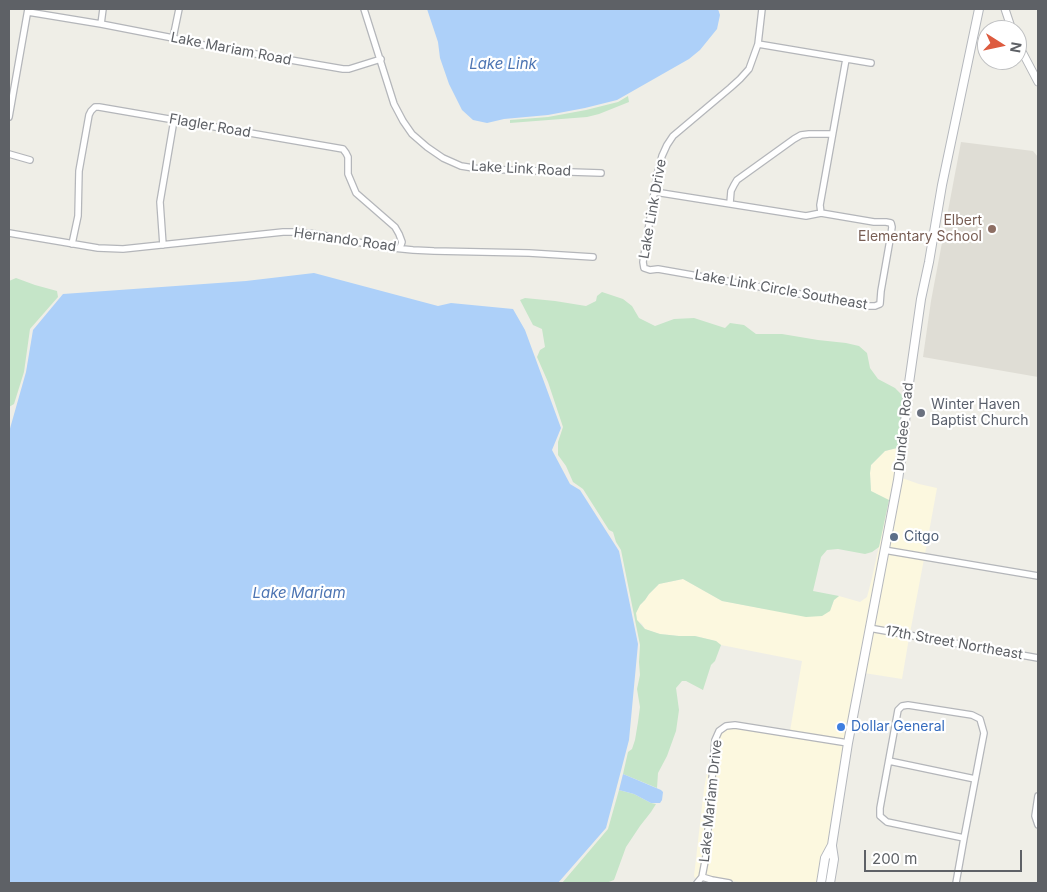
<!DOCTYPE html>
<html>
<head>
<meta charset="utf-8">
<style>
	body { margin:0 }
	#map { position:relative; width:1047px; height:892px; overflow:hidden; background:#efeee7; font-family:Inter,sans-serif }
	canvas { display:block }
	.frame { position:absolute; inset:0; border:10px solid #5e6166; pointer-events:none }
	.north { position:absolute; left:977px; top:20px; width:50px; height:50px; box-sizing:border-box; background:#fff; border:1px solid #bfc0c2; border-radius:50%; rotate:100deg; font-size:14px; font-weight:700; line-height:20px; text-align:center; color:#5e6166 }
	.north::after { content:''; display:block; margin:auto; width:18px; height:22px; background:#dd5b3f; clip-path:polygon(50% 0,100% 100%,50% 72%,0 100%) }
	.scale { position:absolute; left:864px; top:850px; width:158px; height:22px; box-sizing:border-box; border:2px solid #5e6166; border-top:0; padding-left:6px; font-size:15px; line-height:18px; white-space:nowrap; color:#5e6166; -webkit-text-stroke:4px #fff; paint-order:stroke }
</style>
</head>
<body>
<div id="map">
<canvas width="1047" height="892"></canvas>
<div class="frame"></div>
<div class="north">N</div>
<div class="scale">200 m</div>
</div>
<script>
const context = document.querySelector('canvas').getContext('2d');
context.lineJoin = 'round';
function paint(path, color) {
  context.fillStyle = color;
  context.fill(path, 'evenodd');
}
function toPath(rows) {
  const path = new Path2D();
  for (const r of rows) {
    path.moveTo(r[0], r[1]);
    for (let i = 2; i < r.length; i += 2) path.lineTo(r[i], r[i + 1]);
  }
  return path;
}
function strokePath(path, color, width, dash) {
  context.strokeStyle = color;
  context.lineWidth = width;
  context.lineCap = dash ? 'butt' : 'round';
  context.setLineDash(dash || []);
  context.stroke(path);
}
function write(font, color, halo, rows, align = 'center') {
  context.font = font + ' Inter,sans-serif';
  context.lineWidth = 4.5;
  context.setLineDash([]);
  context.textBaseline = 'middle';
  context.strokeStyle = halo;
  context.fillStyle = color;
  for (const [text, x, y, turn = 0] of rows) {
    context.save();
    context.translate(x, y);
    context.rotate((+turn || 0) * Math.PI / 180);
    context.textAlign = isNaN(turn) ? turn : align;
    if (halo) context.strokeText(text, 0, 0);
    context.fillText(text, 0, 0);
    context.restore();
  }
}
paint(toPath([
	[897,448,900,448,895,479,845,740,790,731,802,661,721,645,716,641,695,636,679,636,660,634,645,629,642,624,637,620,636,613,640,605,645,600,649,594,659,584,683,579,722,601,765,609,830,611,834,600,839,596,860,602,867,597,872,578,889,501,871,491,870,473,871,465,885,451],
	[902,478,919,484,937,488,925,554,888,548],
	[887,553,924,559,910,633,873,626],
	[872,631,909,638,902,679,864,673],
	[735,727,844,745,829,843,817,883,746,883,712,878,705,875,711,837,718,740,722,733,727,728],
	[711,750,705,836,699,876,696,879,694,876,704,789]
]), '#fcf8df');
paint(toPath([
	[961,142,1033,151,1038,157,1038,377,923,357,931,301]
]), '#dfddd5');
paint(toPath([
	[628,96,629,102,599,114,587,117,510,123,510,120,548,117,586,110,618,102],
	[16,278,35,285,57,291,58,297,30,329,24,372,14,404,9,407,9,281],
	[602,292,623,299,632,306,639,318,655,326,674,319,694,318,725,328,730,323,744,325,756,334,782,334,818,340,846,343,859,346,867,353,870,368,878,379,895,388,904,397,900,448,897,448,885,451,871,465,870,473,871,491,889,500,879,547,872,552,865,554,838,549,827,550,821,557,813,591,839,596,834,600,830,611,822,616,806,617,722,601,683,579,659,584,649,594,645,600,640,605,636,613,637,620,645,629,660,634,679,636,695,636,716,641,721,645,715,661,711,665,703,690,686,681,682,681,676,688,679,710,676,731,667,756,658,773,657,788,623,774,628,752,632,749,635,740,638,722,640,707,637,689,640,675,639,662,640,645,621,550,616,542,613,532,609,530,583,489,573,482,566,466,558,455,558,442,563,427,548,382,537,357,540,350,545,347,542,329,533,325,520,300,525,298,555,301,586,306,596,301,597,296],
	[619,790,634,794,651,803,656,804,651,812,640,826,626,847,614,880,606,883,562,883,608,829]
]), '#c5e5c8');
paint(toPath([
	[427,9,718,9,720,15,717,29,700,50,689,59,617,100,585,108,548,115,504,119,487,123,473,120,462,110,449,84,440,58,438,42],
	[314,273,438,306,451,303,513,309,525,330,561,428,552,450,570,484,580,490,619,551,638,644,629,740,606,828,558,883,9,883,9,432,26,372,33,330,63,294,246,281],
	[623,774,661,790,663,792,662,800,660,803,651,803,634,794,619,790]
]), '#add0f9');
const minor = toPath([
	[364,9,394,104,403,121,412,134,427,147,443,158,461,166,480,169,601,173],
	[28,12,101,24,173,38,186,42,343,69,349,69,381,59],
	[101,24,103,9],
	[173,38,179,9],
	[758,44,871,63],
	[9,117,28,9],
	[9,154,30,160],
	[655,192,806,216,821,213,874,222,886,222,891,223,892,227,891,234,881,291,880,304,875,306,868,306,658,269,650,270,644,268,643,262,657,175,662,156,667,145,673,136,730,88,740,79,749,69,758,44,762,9],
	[730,203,731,191,734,185,737,180,794,139,801,135,809,134,832,134],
	[821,213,820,205,846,59],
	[9,233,98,248,123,249,283,232,296,232,316,234,383,247,413,250,434,251,529,253,593,257],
	[72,244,78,216,79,171,89,115,91,111,95,107,99,107,343,149,346,153,348,157,348,174,356,193,395,227,399,234,402,242,400,248],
	[163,245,160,202,174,120],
	[884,550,1038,576],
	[869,628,1038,658],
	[889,761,975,779],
	[1038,796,1035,816,1038,825],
	[702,877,712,880,729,883],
	[697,883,702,877,706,856,715,740,719,731,726,726,735,725,848,743],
	[956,883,964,838,984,733,980,719,972,715,908,705,902,706,898,710,880,808,880,816,887,822,964,838]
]);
const tertiary = toPath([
	[1005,9,1012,30],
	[1017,42,1038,82]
]);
const secondary = toPath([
	[821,883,825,858,832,845,848,743,898,480,903,444,908,390,921,299,929,262,942,185,979,9],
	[830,883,834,859,832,846]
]);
strokePath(minor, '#b4b6ba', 8);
strokePath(tertiary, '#b4b6ba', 9);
strokePath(secondary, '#b5b8bd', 10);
strokePath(minor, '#fff', 5.5);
strokePath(tertiary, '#fff', 7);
strokePath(secondary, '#fff', 8);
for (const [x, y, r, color] of [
	[992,229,5,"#8d6e63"],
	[921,413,5,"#6b7280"],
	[894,537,5,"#5c6f8a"],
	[841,727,5,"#3f7fe0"]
]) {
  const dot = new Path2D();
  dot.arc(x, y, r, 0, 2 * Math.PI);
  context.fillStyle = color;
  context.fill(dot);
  strokePath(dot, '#fff', 2);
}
write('14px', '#5e6166', '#fff', [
	["Lake Mariam Road",231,49,11],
	["Flagler Road",210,126,10],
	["Lake Link Road",521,169,3],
	["Lake Link Drive",653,209,-80],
	["Hernando Road",345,240,8],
	["Lake Link Circle Southeast",781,290,10],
	["Dundee Road",904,427,-84],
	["17th Street Northeast",954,643,10],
	["Lake Mariam Drive",711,801,-84]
]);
write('14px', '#785e54', '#fff', [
	["Elbert",982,221],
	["Elementary School",982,237]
], 'right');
write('14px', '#5b616d', '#fff', [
	["Winter Haven",931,405],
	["Baptist Church",931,421]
], 'left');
write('14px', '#4e5e75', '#fff', [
	["Citgo",904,537]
], 'left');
write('14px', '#366cbe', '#fff', [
	["Dollar General",851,727]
], 'left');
write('italic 15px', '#4d75b3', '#fff', [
	["Lake Link",503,64],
	["Lake Mariam",299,593]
]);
</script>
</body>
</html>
